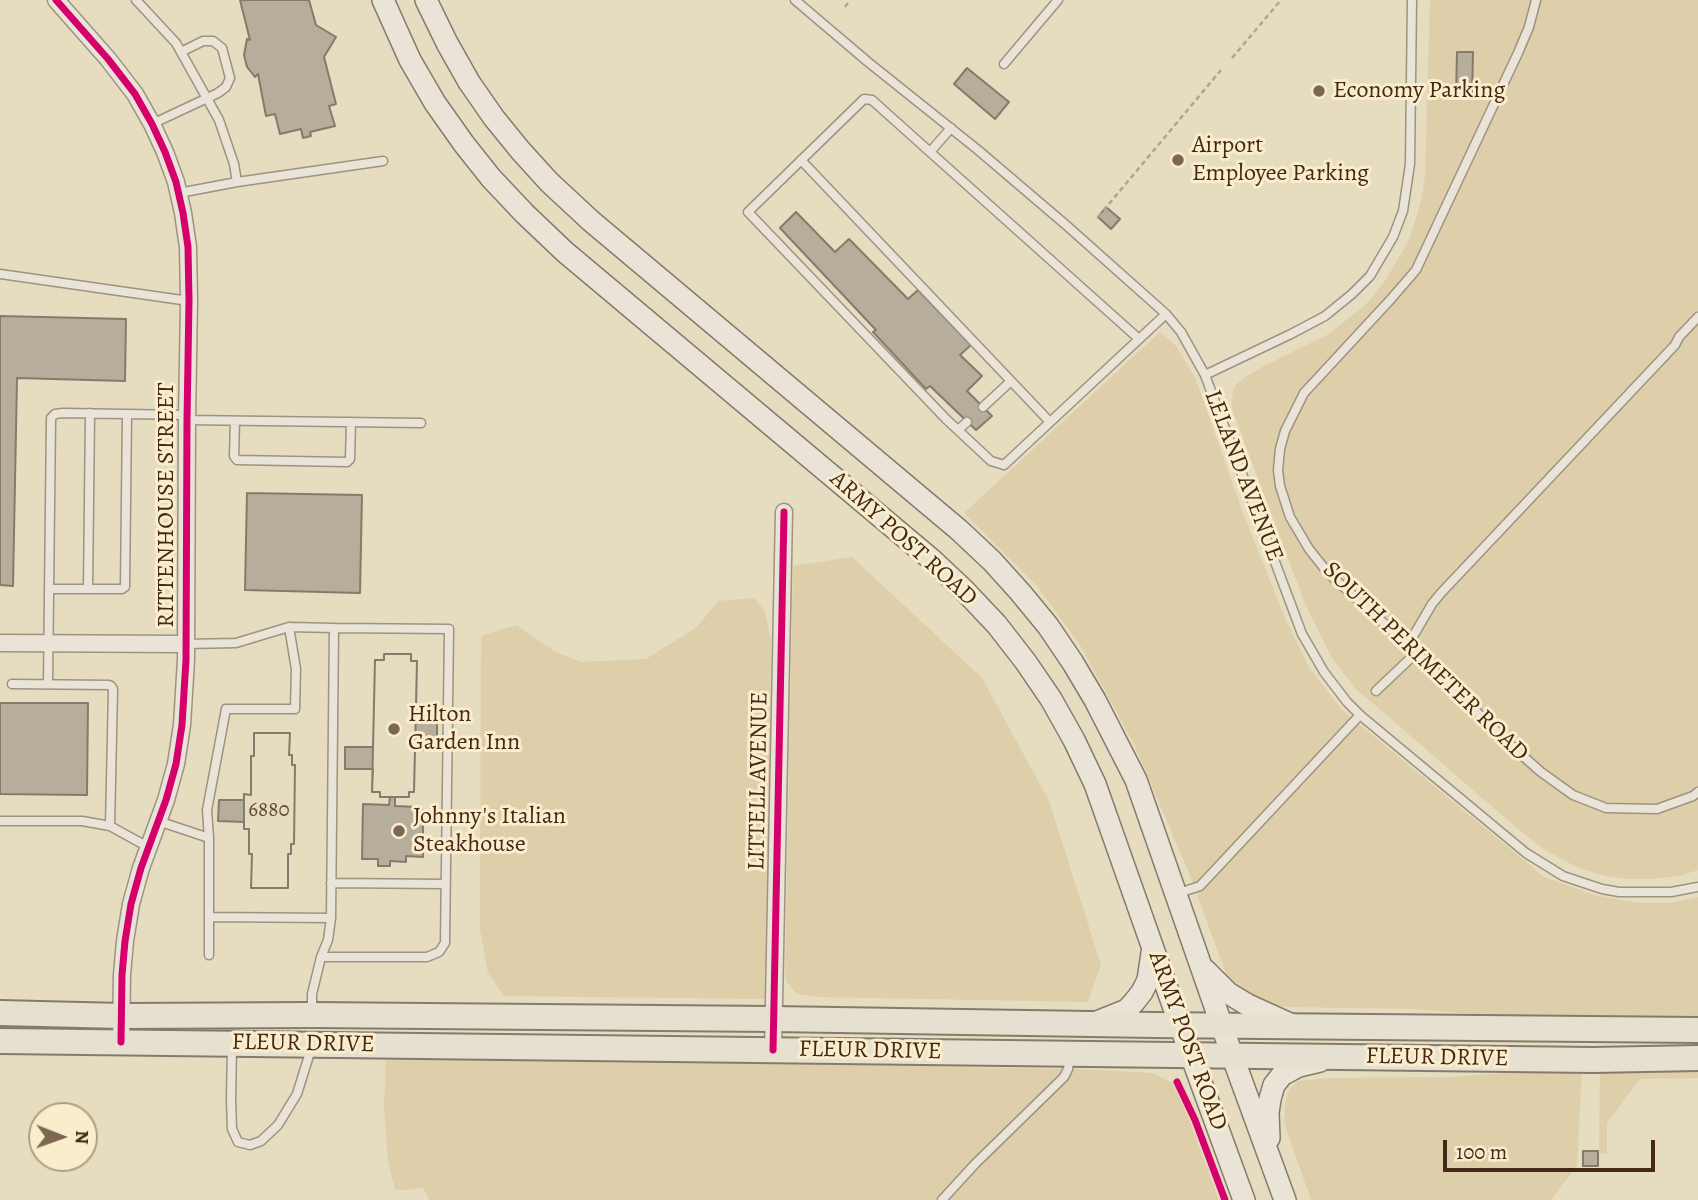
<!DOCTYPE html>
<html>
<head>
<meta charset="utf-8">
<style>
	body { margin:0 }
	#map { position:relative; width:1698px; height:1200px; overflow:hidden; background:#e6dcc0; font-family:Alegreya,serif }
	canvas { display:block }
	.north { position:absolute; left:28px; top:1102px; width:70px; height:70px; box-sizing:border-box; background:#f9edcc; border:2px solid #b19e84; border-radius:50%; rotate:91deg; font-size:19px; font-weight:700; line-height:28px; text-align:center; color:#452818 }
	.north::after { content:''; display:block; margin:auto; width:24px; height:32px; background:#7d6753; clip-path:polygon(50% 0,100% 100%,50% 72%,0 100%) }
	.scale { position:absolute; left:1443px; top:1140px; width:212px; height:32px; box-sizing:border-box; border:4px solid #452818; border-top:0; padding-left:9px; font-size:21px; line-height:24px; white-space:nowrap; color:#452818; -webkit-text-stroke:5px #f9edcc; paint-order:stroke }
</style>
</head>
<body>
<div id="map">
<canvas width="1698" height="1200"></canvas>
<div class="north">N</div>
<div class="scale">100 m</div>
</div>
<script>
const context = document.querySelector('canvas').getContext('2d');
context.lineJoin = 'round';
function paint(path, color) {
  context.fillStyle = color;
  context.fill(path, 'evenodd');
}
function toPath(rows) {
  const path = new Path2D();
  for (const r of rows) {
    path.moveTo(r[0], r[1]);
    for (let i = 2; i < r.length; i += 2) path.lineTo(r[i], r[i + 1]);
  }
  return path;
}
function strokePath(path, color, width, dash) {
  context.strokeStyle = color;
  context.lineWidth = width;
  context.lineCap = dash ? 'butt' : 'round';
  context.setLineDash(dash || []);
  context.stroke(path);
}
function write(font, color, halo, rows, align = 'center') {
  context.font = font + ' Alegreya,serif';
  context.lineWidth = 6;
  context.setLineDash([]);
  context.textBaseline = 'middle';
  context.strokeStyle = halo;
  context.fillStyle = color;
  for (const [text, x, y, turn = 0] of rows) {
    context.save();
    context.translate(x, y);
    context.rotate((+turn || 0) * Math.PI / 180);
    context.textAlign = isNaN(turn) ? turn : align;
    if (halo) context.strokeText(text, 0, 0);
    context.fillText(text, 0, 0);
    context.restore();
  }
}
paint(toPath([
	[1430,0,1698,0,1698,870,1679,876,1650,879,1627,879,1606,876,1582,869,1563,860,1542,848,1518,829,1354,687,1332,658,1306,606,1233,412,1232,401,1233,391,1236,385,1247,376,1264,366,1327,335,1357,312,1369,301,1385,281,1408,242,1421,202,1425,176],
	[1160,332,1176,346,1195,377,1244,516,1285,618,1310,669,1342,710,1544,877,1594,895,1640,903,1670,903,1698,897,1698,1021,1508,1017,1414,1009,1286,1007,1261,1002,1241,991,1227,976,1189,873,1134,744,1080,645,1038,587,964,513],
	[852,557,982,678,1049,801,1101,965,1088,1002,820,997,797,994,785,980,793,566],
	[754,598,764,610,771,639,766,999,504,996,488,973,480,930,481,636,516,625,554,651,581,662,646,659,697,627,718,601],
	[386,1058,927,1059,946,1067,1081,1069,1152,1073,1172,1083,1188,1117,1219,1200,429,1200,423,1187,406,1190,395,1190,388,1160,384,1108],
	[1698,1066,1698,1078,1640,1079,1607,1123,1607,1154,1599,1154,1600,1070],
	[1582,1068,1577,1166,1551,1200,1311,1200,1284,1122,1285,1105,1288,1092,1298,1081,1334,1078,1449,1077]
]), '#decea9');
const building = toPath([
	[240,0,309,0,316,25,336,37,324,57,336,104,329,106,335,126,310,132,311,136,303,138,301,129,280,134,275,114,266,116,258,74,255,77,247,67,244,55,247,39,250,40,240,0],
	[1457,52,1473,52,1472,97,1456,96,1457,52],
	[967,68,1009,102,995,119,954,84,967,68],
	[1106,207,1120,219,1111,229,1098,217,1106,207],
	[796,212,835,252,849,239,908,299,918,290,971,345,960,355,982,376,967,391,992,416,976,430,930,386,926,389,873,332,876,330,780,228,796,212],
	[0,316,126,319,125,381,17,378,13,586,0,585,0,316],
	[247,493,362,495,360,593,245,590,247,493],
	[384,654,411,654,411,661,417,661,414,792,409,792,409,797,380,797,380,792,372,792,375,660,384,660,384,654],
	[384,654,411,654,411,661,417,661,416,710,437,710,437,750,415,750,414,792,409,792,409,797,395,797,395,806,418,807,418,810,423,810,423,857,406,856,406,862,390,861,390,866,378,866,378,859,362,859,363,804,389,805,390,797,380,797,380,792,372,792,373,769,345,769,345,747,373,747,375,660,384,660,384,654],
	[0,703,88,703,87,795,0,794,0,703],
	[254,733,290,733,289,755,292,755,292,765,295,765,294,844,291,844,291,854,288,854,288,888,251,888,252,854,249,854,249,829,244,829,244,794,251,795,251,756,254,756,254,733],
	[254,733,290,733,289,755,292,755,292,765,295,765,294,844,291,844,291,854,288,854,288,888,251,888,252,854,249,854,249,829,244,829,244,822,218,821,219,800,244,800,244,794,251,795,251,756,254,756,254,733],
	[1583,1151,1598,1151,1598,1166,1583,1166,1583,1151]
]);
paint(building, '#b6ad9a');
strokePath(building, '#857b6c', 2);
const service = toPath([
	[136,0,176,43,219,120,234,164,237,182,179,193],
	[795,0,868,62,978,150,1066,225,1166,314,1181,332,1205,375,1302,634,1324,672,1347,702,1360,715,1526,853,1563,876,1602,889,1619,892,1671,892,1698,887],
	[1536,0,1529,27,1518,53,1416,270,1391,299,1304,393,1285,431,1280,449,1278,470,1280,486,1290,517,1309,549,1328,573,1408,645,1516,750,1541,772,1573,795,1606,808,1657,809,1693,796,1698,792],
	[1004,64,1058,0],
	[152,124,218,93,226,87,230,78,222,48,213,41,203,41,181,52],
	[951,128,930,152,872,100,864,99,748,212,946,419,991,461,1004,465,1166,314],
	[930,152,1139,339],
	[801,160,1050,422],
	[237,182,383,161],
	[0,274,189,301],
	[1205,375,1291,334,1325,316,1352,294,1370,276,1393,237,1403,211,1410,164,1412,0],
	[983,407,1011,381],
	[187,420,421,423],
	[235,421,234,456,237,460,347,462,350,459,351,422],
	[958,430,967,422],
	[49,589,122,589,125,587,127,414],
	[88,589,90,413],
	[186,644,236,643,289,627,334,628,331,918,328,940,321,957,312,994,312,1012],
	[1408,645,1432,604,1441,593,1675,345,1679,337,1698,317],
	[12,684,109,685,111,686,113,689,110,826],
	[48,684,51,418,55,414,63,413,187,415],
	[1376,691,1416,653],
	[0,821,82,821,110,826,148,847],
	[158,821,209,838],
	[331,883,445,884],
	[1176,894,1200,886,1360,715],
	[209,917,331,918],
	[209,955,209,838,207,810,226,709,295,709,296,669,289,627],
	[321,957,427,957,439,952,445,943,449,629,334,628],
	[232,1046,231,1100,232,1129,238,1142,250,1145,261,1141,278,1125,297,1094,311,1049],
	[942,1200,975,1164,1064,1077,1068,1069,1070,1057]
]);
const minor = toPath([
	[56,0,108,59,135,94,152,124,165,152,176,182,183,213,188,247,189,301,187,420,186,660,182,725,176,764,166,800,141,868,131,904,125,941,122,975,121,1042],
	[0,643,186,644],
	[773,1050,784,512]
]);
const secondary = toPath([
	[383,0,410,60,435,103,464,144,491,178,525,214,565,252,931,559,964,590,997,625,1025,661,1051,699,1074,740,1095,784,1180,1025,1244,1200],
	[426,0,447,43,469,82,494,118,520,150,549,182,591,221,959,530,992,561,1020,592,1048,626,1073,663,1095,700,1136,780,1232,1055,1285,1200],
	[1205,970,1228,993,1248,1005,1292,1025],
	[1097,1022,1127,1010,1135,1001,1142,992,1148,980,1152,953],
	[1269,1138,1268,1113,1270,1099,1274,1085,1282,1075,1299,1066,1320,1061]
]);
const primary = toPath([
	[0,1013,122,1016,312,1015,773,1019,1154,1025,1698,1030],
	[0,1041,1593,1060,1698,1058]
]);
strokePath(service, '#9c9382', 11);
strokePath(minor, '#9c9382', 19);
strokePath(secondary, '#857b6c', 24);
strokePath(primary, '#857b6c', 28);
strokePath(toPath([
	[845,7,850,0],
	[1232,58,1281,0],
	[1098,217,1221,70]
]), '#aca69a', 2.5, [5, 3.5]);
strokePath(service, '#e9e4d7', 8);
strokePath(minor, '#e9e4d7', 16);
strokePath(secondary, '#e9e4d7', 21);
strokePath(primary, '#e6e0d0', 24);
strokePath(toPath([
	[56,0,108,59,135,94,152,124,165,152,176,182,183,213,188,247,189,301,187,420,186,660,182,725,176,764,166,800,141,868,131,904,125,941,122,975,121,1042],
	[773,1050,784,512],
	[1177,1082,1195,1120,1225,1200]
]), '#d6006c', 7);
for (const [x, y, r, color] of [
	[1319,91,7,"#7d6753"],
	[1178,160,7,"#7d6753"],
	[394,729,7,"#7d6753"],
	[399,831,7,"#7d6753"]
]) {
  const dot = new Path2D();
  dot.arc(x, y, r, 0, 2 * Math.PI);
  context.fillStyle = color;
  context.fill(dot);
  strokePath(dot, '#f9edcc', 2.5);
}
write('21px', '#614938', null, [
	["6880",269,811]
]);
write('24px', '#452818', '#f9edcc', [
	["Economy Parking",1333,91],
	["Airport",1192,146],
	["Employee Parking",1192,174],
	["Hilton",408,715],
	["Garden Inn",408,743],
	["Johnny's Italian",413,817],
	["Steakhouse",413,845]
], 'left');
write('24px', '#452818', '#f9edcc', [
	["LELAND AVENUE",1243,476,69],
	["RITTENHOUSE STREET",167,505,-90],
	["ARMY POST ROAD",903,539,42],
	["SOUTH PERIMETER ROAD",1425,662,44],
	["LITTELL AVENUE",759,781,-89],
	["ARMY POST ROAD",1187,1041,70],
	["FLEUR DRIVE",303,1044,1],
	["FLEUR DRIVE",870,1051,1],
	["FLEUR DRIVE",1437,1058,1]
]);
</script>
</body>
</html>
